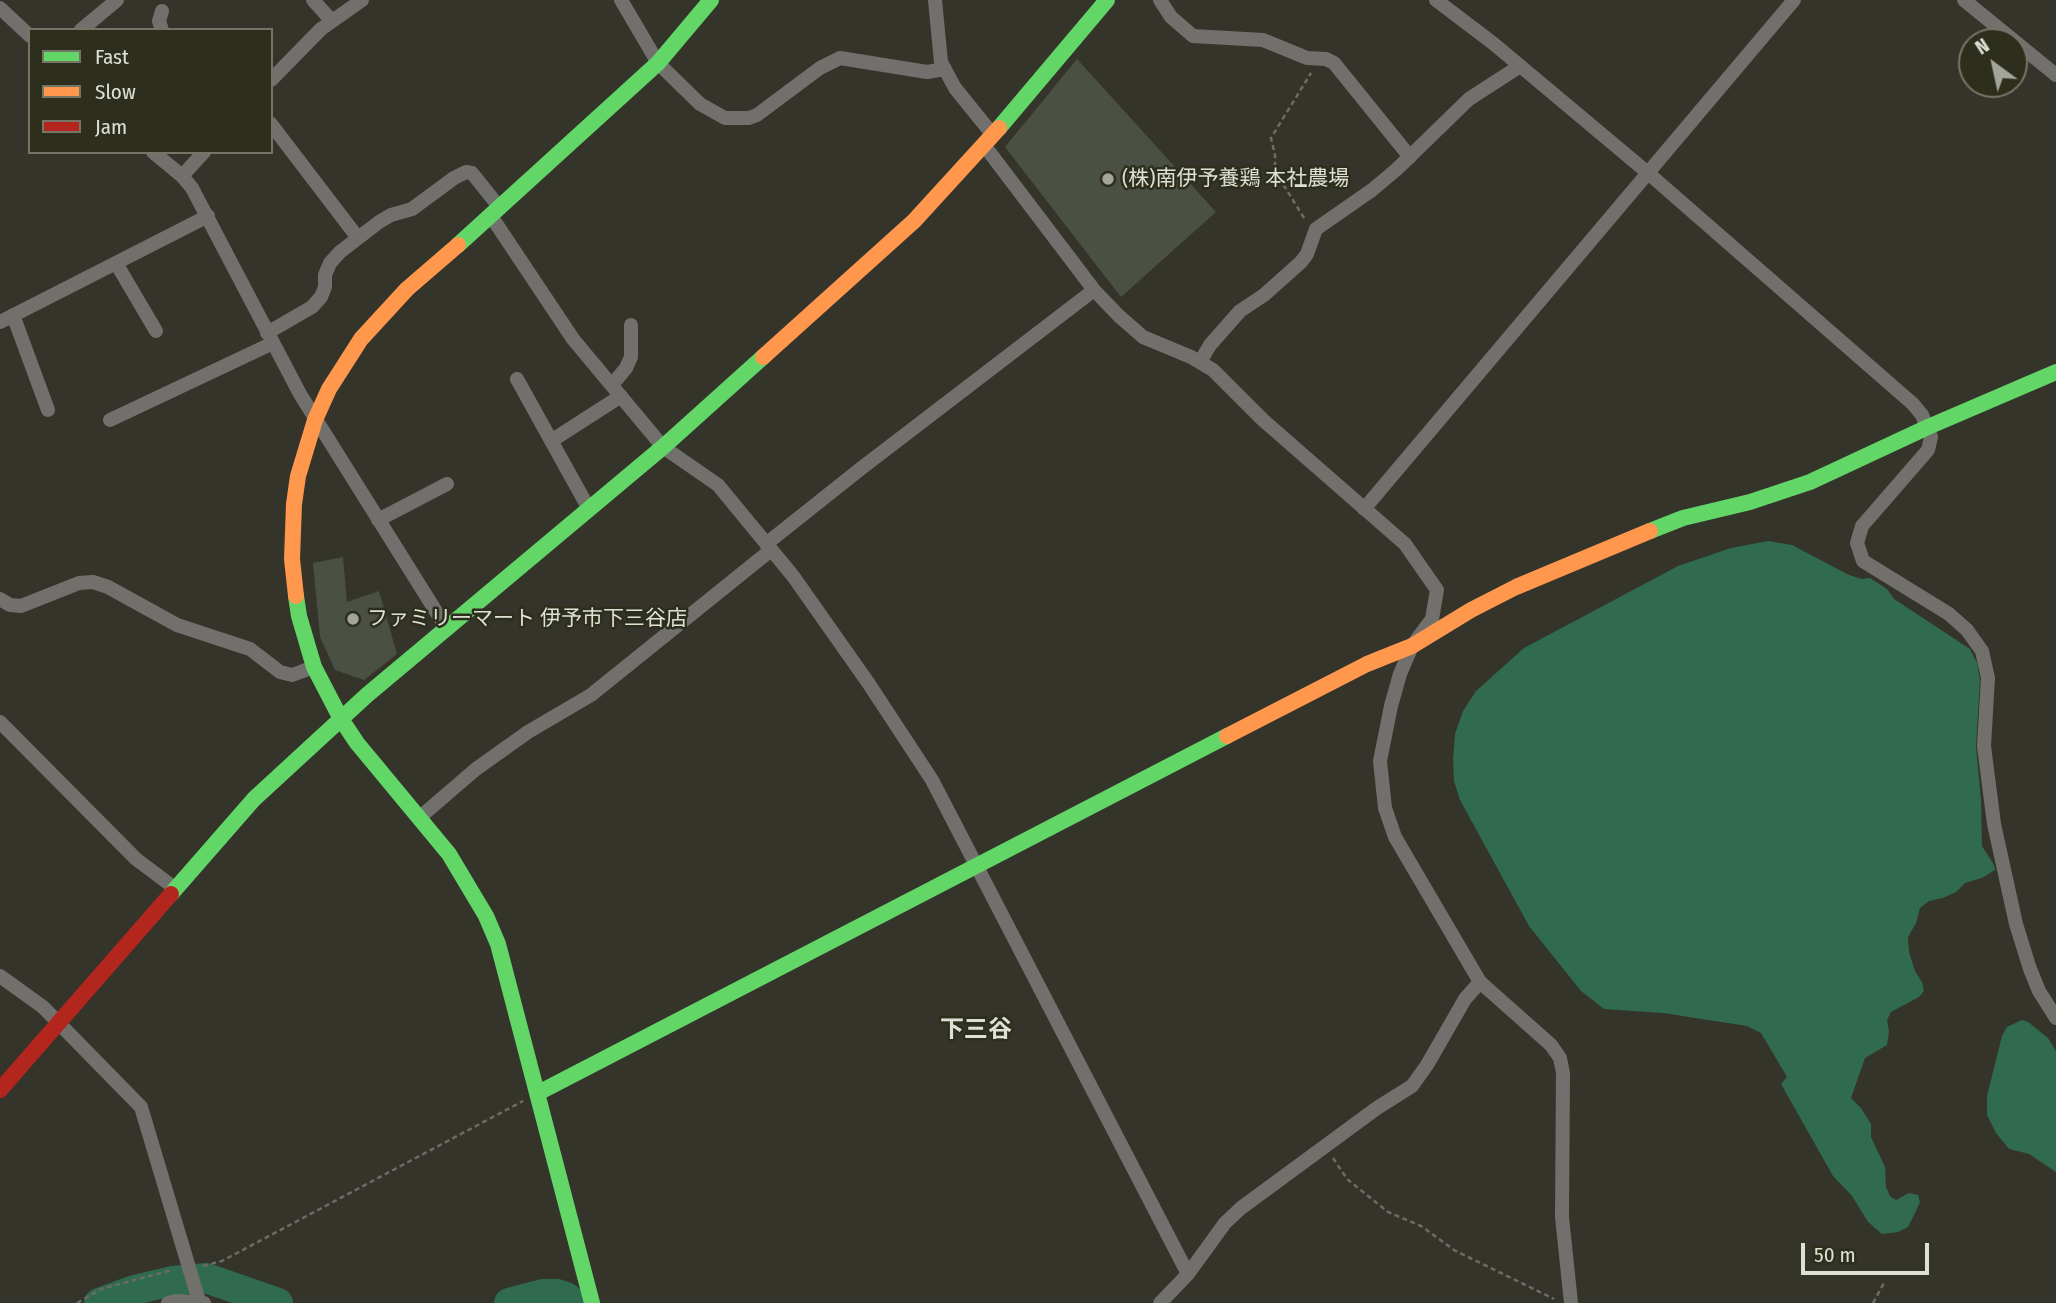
<!DOCTYPE html>
<html>
<head>
<meta charset="utf-8">
<style>
	body { margin:0 }
	#map { position:relative; width:2056px; height:1303px; overflow:hidden; background:#34342b; font-family:"Fira Sans Condensed",sans-serif }
	canvas { display:block }
	.legend { position:absolute; left:28px; top:28px; width:245px; height:126px; box-sizing:border-box; background:#2e2e1d; border:2px solid #757567; margin:0; padding:9px 12px; list-style:none; font-size:21px; color:#dfe0d5 }
	.legend li { display:flex; align-items:center; gap:14px; height:35px }
	.legend b { width:35px; border:2px solid #757567 }
	.north { position:absolute; left:1958px; top:28px; width:70px; height:70px; box-sizing:border-box; background:#2e2e1d; border:2px solid #757567; border-radius:50%; rotate:327deg; font-size:19px; font-weight:700; line-height:28px; text-align:center; color:#dfe0d5 }
	.north::after { content:''; display:block; margin:auto; width:24px; height:32px; background:#a3a49a; clip-path:polygon(50% 0,100% 100%,50% 72%,0 100%) }
	.scale { position:absolute; left:1801px; top:1243px; width:128px; height:32px; box-sizing:border-box; border:4px solid #dfe0d5; border-top:0; padding-left:9px; font-size:21px; line-height:24px; white-space:nowrap; color:#dfe0d5; -webkit-text-stroke:5px #2e2e1d; paint-order:stroke }
</style>
</head>
<body>
<div id="map">
<canvas width="2056" height="1303"></canvas>
<ul class="legend">
<li><b style="height:9px;background:#63d668"></b>Fast</li>
<li><b style="height:9px;background:#ff974d"></b>Slow</li>
<li><b style="height:9px;background:#b3261e"></b>Jam</li>
</ul>
<div class="north">N</div>
<div class="scale">50 m</div>
</div>
<script>
const context = document.querySelector('canvas').getContext('2d');
context.lineJoin = 'round';
function paint(path, color) {
  context.fillStyle = color;
  context.fill(path, 'evenodd');
}
function toPath(rows) {
  const path = new Path2D();
  for (const r of rows) {
    path.moveTo(r[0], r[1]);
    for (let i = 2; i < r.length; i += 2) path.lineTo(r[i], r[i + 1]);
  }
  return path;
}
function strokePath(path, color, width, dash) {
  context.strokeStyle = color;
  context.lineWidth = width;
  context.lineCap = dash ? 'butt' : 'round';
  context.setLineDash(dash || []);
  context.stroke(path);
}
function write(font, color, halo, rows, align = 'center') {
  context.font = font + ' "Fira Sans Condensed","Noto Sans JP",sans-serif';
  context.lineWidth = 5;
  context.setLineDash([]);
  context.textBaseline = 'middle';
  context.strokeStyle = halo;
  context.fillStyle = color;
  for (const [text, x, y, turn = 0] of rows) {
    context.save();
    context.translate(x, y);
    context.rotate((+turn || 0) * Math.PI / 180);
    context.textAlign = isNaN(turn) ? turn : align;
    if (halo) context.strokeText(text, 0, 0);
    context.fillText(text, 0, 0);
    context.restore();
  }
}
paint(toPath([
	[1768,541,1792,545,1849,575,1862,579,1870,578,1887,589,1894,599,1970,649,1977,663,1980,681,1976,746,1981,800,1982,846,1994,865,1995,870,1982,878,1965,883,1956,892,1943,898,1929,901,1920,908,1916,923,1908,937,1909,952,1915,971,1922,982,1924,991,1919,997,1891,1012,1887,1020,1889,1031,1887,1045,1865,1058,1851,1098,1861,1108,1871,1124,1871,1137,1885,1167,1886,1187,1890,1196,1896,1200,1909,1193,1918,1195,1920,1202,1915,1213,1908,1227,1898,1232,1882,1234,1868,1222,1852,1196,1833,1176,1781,1084,1787,1077,1761,1033,1747,1026,1663,1013,1604,1009,1581,991,1529,926,1460,800,1454,781,1453,760,1455,734,1463,711,1476,691,1524,648,1678,566,1731,548],
	[2022,1020,2028,1022,2048,1038,2056,1051,2056,1172,2029,1154,2009,1149,1996,1133,1987,1115,1987,1096,2002,1036,2007,1027]
]), '#306a4f');
strokePath(toPath([
	[99,1303,134,1290,172,1281,206,1278,278,1303],
	[509,1303,543,1294,557,1294,566,1297,573,1303]
]), '#306a4f', 30);
paint(toPath([
	[1077,59,1216,212,1121,297,1005,147],
	[343,557,347,602,379,591,397,654,364,680,335,670,320,637,313,563]
]), '#4b5044');
strokePath(toPath([
	[1304,218,1275,171,1275,155,1271,138,1311,73],
	[1333,1158,1347,1179,1388,1212,1421,1226,1454,1250,1554,1299],
	[203,1266,222,1261,523,1101],
	[77,1303,101,1289,172,1270],
	[1873,1303,1884,1283]
]), '#6c6b66', 2.5, [5, 3.5]);
strokePath(toPath([
	[313,0,331,20],
	[621,0,658,63,700,104,725,118,749,118,757,115,820,68,840,58,927,72,945,69],
	[935,0,941,62,955,88,993,135],
	[1160,0,1171,17,1193,36,1263,40,1307,58,1326,59,1334,63,1410,157],
	[1436,0,1494,44,1648,173,1913,404,1922,415,1931,437,1928,450,1862,526,1857,543,1863,561,1949,614,1967,630,1982,651,1988,678,1984,746,1994,824,2016,924,2030,969,2039,991,2056,1018],
	[1964,0,2056,75],
	[0,8,30,36],
	[81,30,117,0],
	[162,30,159,21,162,11],
	[271,80,321,29,362,0],
	[271,124,358,238],
	[984,145,1094,290,1119,316,1143,337,1191,357,1213,370,1263,420,1405,544,1437,590,1432,619,1412,646,1400,674,1391,706,1380,761,1385,808,1395,837,1480,982,1551,1045,1560,1058,1563,1073,1562,1217,1571,1303],
	[153,152,182,176,192,188,300,394,447,629],
	[182,176,204,152],
	[491,216,573,339,663,447,718,485,793,576,869,684,932,780,1188,1274],
	[116,263,156,331],
	[13,315,48,410],
	[0,322,208,216],
	[267,333,312,307,321,297,325,287,325,275,330,263,340,252,379,222,391,215,412,209,454,178,466,172,472,173,500,208],
	[1200,362,1210,345,1240,311,1264,295,1301,262,1307,254,1316,229,1372,190,1397,169,1469,99,1520,66],
	[517,379,589,509],
	[612,385,626,368,631,357,631,325],
	[110,420,273,343],
	[551,441,621,396],
	[1364,509,1794,0],
	[378,520,447,484],
	[766,544,859,470,1094,290],
	[0,599,10,605,21,606,79,583,93,582,108,587,177,625,250,649,280,672,292,675,314,667],
	[0,722,136,859,176,889],
	[419,818,476,769,528,732,591,695,771,550],
	[0,976,43,1007,141,1107,199,1301],
	[168,1303,176,1301,204,1303],
	[1160,1303,1188,1274,1225,1223,1241,1208,1377,1108,1412,1086,1427,1065,1465,999,1480,982]
]), '#71706c', 14);
strokePath(toPath([
	[999,128,1107,0],
	[458,245,658,63,711,0],
	[1650,531,1683,518,1750,502,1810,482,1928,427,2056,372],
	[296,596,299,616,314,667,341,719,357,743,449,854,486,916,498,944,592,1303],
	[171,894,254,799,367,695,663,447,763,357],
	[538,1093,1227,736]
]), '#63d668', 16);
strokePath(toPath([
	[763,357,914,221,999,128],
	[296,596,292,559,294,504,298,476,315,420,329,389,361,339,407,289,458,245],
	[1227,736,1367,664,1412,646,1471,610,1516,587,1650,531]
]), '#ff974d', 16);
strokePath(toPath([
	[0,1090,171,894]
]), '#b3261e', 16);
for (const [x, y, r, color] of [
	[1108,179,7,"#a3a49a"],
	[353,619,7,"#a3a49a"]
]) {
  const dot = new Path2D();
  dot.arc(x, y, r, 0, 2 * Math.PI);
  context.fillStyle = color;
  context.fill(dot);
  strokePath(dot, '#2e2e1d', 2.5);
}
write('21px', '#dfe0d5', '#2e2e1d', [
	["(株)南伊予養鶏 本社農場",1122,179],
	["ファミリーマート 伊予市下三谷店",367,619]
], 'left');
write('bold 24px', '#dfe0d5', '#2e2e1d', [
	["下三谷",976,1030]
]);
</script>
</body>
</html>
